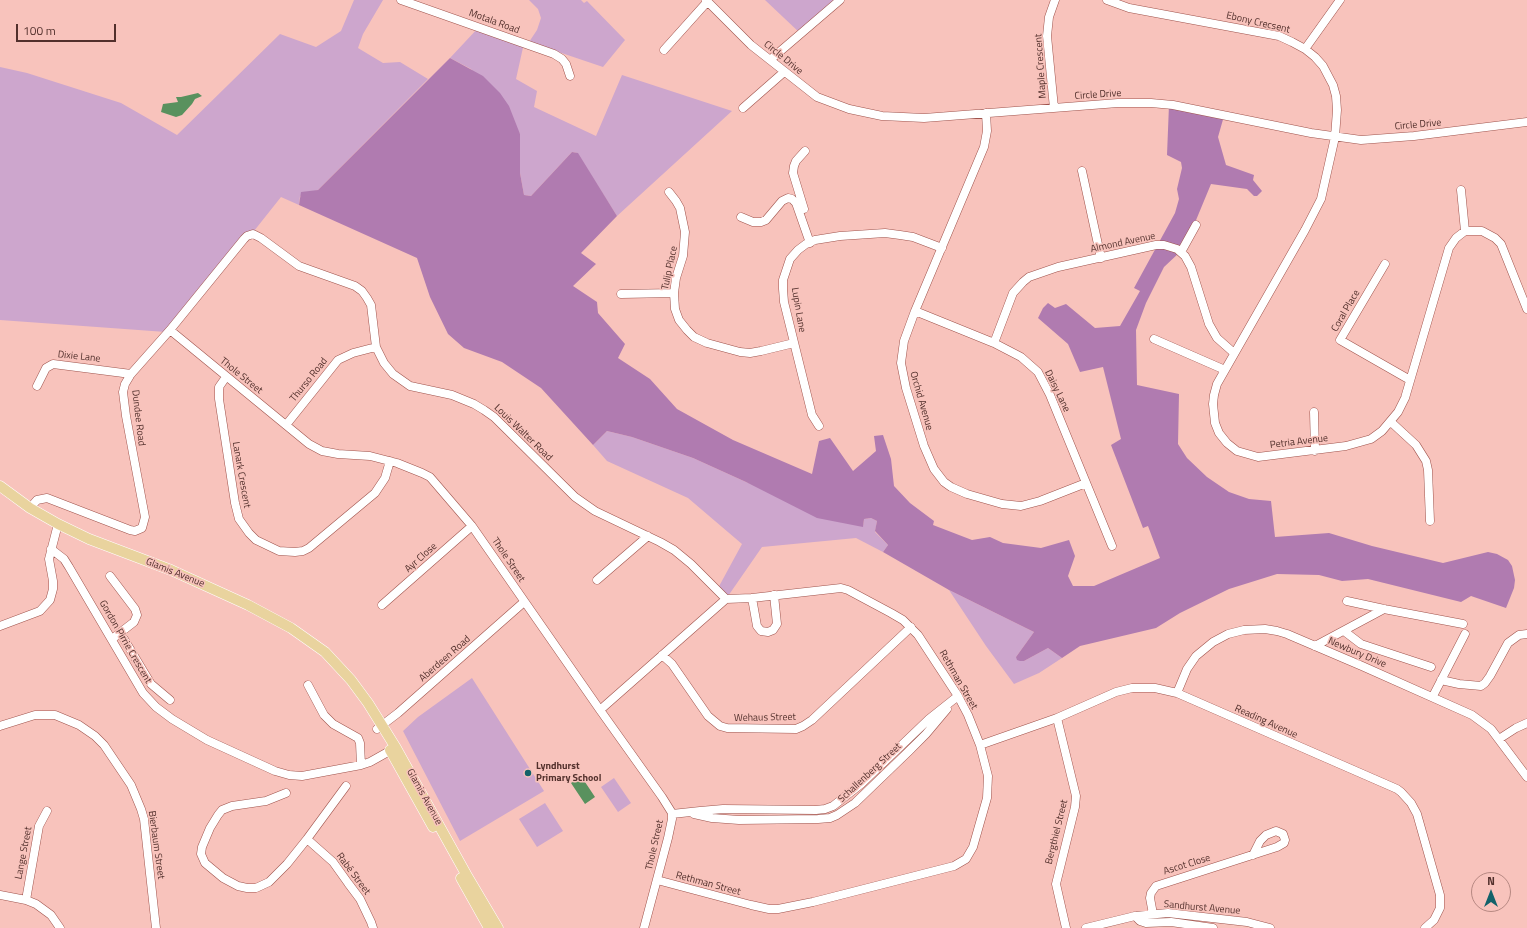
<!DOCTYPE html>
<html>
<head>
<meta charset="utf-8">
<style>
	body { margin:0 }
	#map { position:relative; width:1527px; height:928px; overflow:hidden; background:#f8c3bc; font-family:"Titillium Web",sans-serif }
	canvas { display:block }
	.north { position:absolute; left:1471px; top:872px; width:40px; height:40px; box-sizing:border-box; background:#f8c3bc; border:1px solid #b68882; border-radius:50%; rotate:0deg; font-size:11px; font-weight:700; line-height:16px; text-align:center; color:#52302c }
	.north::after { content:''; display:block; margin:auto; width:14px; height:18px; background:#13626a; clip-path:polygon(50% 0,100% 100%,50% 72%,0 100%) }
	.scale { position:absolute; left:16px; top:24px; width:100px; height:18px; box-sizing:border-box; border:2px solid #52302c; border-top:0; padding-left:5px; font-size:12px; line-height:14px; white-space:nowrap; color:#52302c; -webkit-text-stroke:3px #f8c3bc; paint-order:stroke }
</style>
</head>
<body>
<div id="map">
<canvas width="1527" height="928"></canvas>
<div class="north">N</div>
<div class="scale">100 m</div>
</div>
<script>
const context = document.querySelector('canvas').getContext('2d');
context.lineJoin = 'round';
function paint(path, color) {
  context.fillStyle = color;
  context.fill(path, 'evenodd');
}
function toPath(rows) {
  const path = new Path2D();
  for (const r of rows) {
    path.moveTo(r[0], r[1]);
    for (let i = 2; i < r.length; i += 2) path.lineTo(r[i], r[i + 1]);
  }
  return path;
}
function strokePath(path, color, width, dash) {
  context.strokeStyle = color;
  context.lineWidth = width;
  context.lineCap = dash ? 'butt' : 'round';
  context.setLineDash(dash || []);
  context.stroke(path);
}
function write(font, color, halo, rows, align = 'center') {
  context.font = font + ' "Titillium Web",sans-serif';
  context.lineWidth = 3;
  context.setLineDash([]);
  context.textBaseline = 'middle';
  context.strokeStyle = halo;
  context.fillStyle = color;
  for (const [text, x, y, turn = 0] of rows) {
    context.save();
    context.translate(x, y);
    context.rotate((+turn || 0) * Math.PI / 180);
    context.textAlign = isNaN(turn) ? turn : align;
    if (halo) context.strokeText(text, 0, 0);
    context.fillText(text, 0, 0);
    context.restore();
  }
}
paint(toPath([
	[354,0,383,0,363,34,358,48,383,63,400,62,428,79,318,190,300,196,299,205,281,197,254,231,166,332,0,320,0,67,27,73,121,103,177,135,280,34,316,47,341,31],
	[529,0,581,0,584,3,587,1,625,40,603,67,529,42,537,30,541,18,538,9],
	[765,0,841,0,801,34],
	[479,27,524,43,516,79,537,91,534,107,596,136,622,75,732,111,617,216,577,153,572,152,531,196,524,195,520,173,520,134,471,69,450,58],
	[607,431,632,437,693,458,746,482,863,526,864,519,871,518,877,521,875,532,888,545,883,552,856,538,762,547,726,599,717,590,742,544,688,498,607,461,593,445],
	[949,590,1034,632,1016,657,1024,661,1048,648,1062,658,1039,673,1014,684,986,646],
	[472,678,544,791,460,841,403,731,418,717],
	[614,778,631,803,618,812,601,787],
	[545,803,563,831,537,847,519,819]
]), '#cda6cd');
paint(toPath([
	[450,58,483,76,500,93,509,106,520,134,520,173,524,195,531,196,572,152,578,153,617,216,581,253,596,264,573,286,597,302,598,313,625,344,618,358,650,379,677,409,733,440,812,474,819,441,830,438,853,471,876,451,874,436,883,435,891,459,894,486,910,503,934,521,933,525,972,540,990,537,1003,543,1041,548,1069,540,1075,556,1068,576,1073,586,1094,586,1160,558,1148,526,1143,528,1111,445,1121,439,1103,367,1080,372,1068,344,1038,318,1043,308,1048,303,1055,308,1066,304,1095,328,1120,326,1140,291,1134,288,1175,213,1179,199,1177,189,1182,168,1181,162,1167,155,1169,105,1224,116,1218,137,1226,165,1254,175,1253,180,1262,191,1257,196,1254,196,1247,189,1211,184,1194,225,1180,252,1164,267,1146,303,1136,330,1137,385,1179,394,1178,444,1187,458,1207,477,1229,492,1249,499,1271,501,1275,537,1329,533,1372,546,1443,563,1488,552,1497,554,1508,560,1512,566,1515,580,1514,588,1506,608,1471,596,1461,602,1368,579,1342,581,1319,575,1277,574,1229,589,1180,613,1156,628,1080,646,1062,658,1048,648,1024,661,1020,661,1017,660,1016,657,1034,632,949,590,883,552,888,545,875,531,877,521,871,518,864,519,863,527,817,518,746,482,693,458,632,437,607,431,593,445,541,388,502,362,464,348,448,334,430,297,417,258,299,205,301,192,318,190]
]), '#b07bb0');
paint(toPath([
	[198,93,202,96,195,99,192,104,182,115,176,117,161,112,163,104,178,102,176,97,181,97],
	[581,776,595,797,585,804,571,783]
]), '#59915e');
const minor = toPath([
	[401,0,554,54,562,59,566,64,570,76],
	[706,0,751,45,817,97,849,109,882,116,924,118,1118,103,1151,103,1173,105,1311,133,1361,140,1414,136,1527,122],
	[1107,0,1129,8,1279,36,1292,42,1305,49,1315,57,1323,66,1333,85,1336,96,1337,110,1335,137,1321,199,1305,230,1217,384,1214,395,1213,404,1215,423,1219,433,1227,443,1237,451,1258,457,1346,446,1371,439,1382,431,1398,412,1405,398,1449,248,1456,238,1465,231,1482,231,1495,238,1501,244,1527,309],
	[1305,49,1340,0],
	[664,50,707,2],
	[770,60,840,0],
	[743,108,784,72],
	[1054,108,1047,36,1049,17,1055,0],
	[986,113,987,131,984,147,915,311,904,341,901,363,906,388,924,446,934,469,944,482,951,487,967,494,1002,504,1021,506,1040,501,1086,483],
	[1082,171,1101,258],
	[1461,190,1465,231],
	[669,192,676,201,680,208,685,232,683,256,676,278,674,293,675,309,679,320,687,330,694,337,707,343,740,352,750,353,761,351,794,343],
	[804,209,793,173,794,166,796,161,805,151],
	[741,217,753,222,761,222,766,220,782,201,788,198,792,199,796,203,810,243],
	[1181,252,1196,225],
	[1385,264,1340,340,1410,380],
	[621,294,674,293],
	[915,311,994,343,1021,357,1038,372,1050,395,1112,546],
	[170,330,309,444,322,451,338,454,370,456,397,463,422,473,430,477,472,526,600,710,662,797,672,813,672,819,668,838,644,928],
	[1154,339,1225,370],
	[994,343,1013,293,1023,282,1029,277,1058,267,1156,245,1164,245,1177,249,1185,256,1191,267,1209,324,1217,338,1234,353],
	[226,377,219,387,219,399,235,503,239,519,249,533,256,540,279,551,295,552,303,551,309,548,375,493,385,478,390,461],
	[37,386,46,368,53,364,131,374],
	[1314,412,1315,451],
	[1391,422,1416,445,1426,461,1428,470,1430,521],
	[286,425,338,360,353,353,376,347],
	[819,426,812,415,784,302,783,289,783,280,790,259,798,250,806,244,815,240,840,236,885,233,900,235,913,237,942,248],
	[30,508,37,500,47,498,130,530,135,531,142,528,145,517,126,416,123,392,125,384,131,374,170,330,244,239,247,236,253,234,261,238,299,266,355,286,362,291,367,298,371,305,376,347,384,363,393,374,410,386,452,395,474,404,484,410,494,417,575,497,595,511,660,542,674,550,691,564,726,599],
	[51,549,64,559,69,567,143,693,156,707,172,719,207,740,275,771,289,775,302,776,361,765,370,762,395,748],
	[110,576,135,609,137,615,134,622,112,639],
	[597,580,648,536],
	[752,598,757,626,761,631,768,632,773,630,777,624,774,595],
	[1347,601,1384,609,1463,624],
	[382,605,472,526],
	[0,626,40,611,50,600,53,589,53,581,49,559,58,524],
	[1344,631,1361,644,1431,667],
	[124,639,151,684,170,700],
	[1315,646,1384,609],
	[662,655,672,664,708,716,720,726,727,728,796,729,803,726,812,720,911,627],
	[1441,680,1459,684,1481,686,1485,683,1490,676,1508,643,1519,635,1527,634],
	[308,685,324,715,333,724,358,738,360,743,361,765],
	[1177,693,1187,669,1196,656,1213,642,1228,634,1244,630,1265,629,1277,631,1287,634,1362,666,1472,715,1491,729,1527,777],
	[1433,696,1465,634],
	[600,710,726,599,752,598,841,588,848,590,891,613,903,620,918,635,958,696,968,715,980,745,988,776,987,798,973,847,966,859,954,866,813,902,778,909,769,909,751,905,657,880],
	[1057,718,1076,796,1075,807,1056,884,1066,928],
	[0,726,35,715,55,715,79,725,95,736,104,745,131,785,141,809,144,819,156,928],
	[377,729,398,713,524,602],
	[1499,739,1516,728,1527,723],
	[980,745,1057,718,1116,692,1132,688,1155,688,1177,693,1397,789,1401,792,1411,803,1417,814,1440,895,1440,908,1434,920,1425,928],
	[286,793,266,801,232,806,222,810,218,815,210,828,202,847,201,854,205,863,223,878,238,886,247,888,256,888,269,882,287,864,307,839,346,786],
	[672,814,700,811,723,809,816,810,825,809,833,806,861,784,929,719,958,696],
	[694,814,712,818,739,820,818,819,830,818,837,815,855,803,909,751,926,734,947,709],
	[307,839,333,862,348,883,360,899,371,922,373,928],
	[0,895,26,900,36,904,51,915,60,928],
	[26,900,39,826,47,811],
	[1153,914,1150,898,1151,893,1156,886,1277,847,1284,843,1285,840,1283,834,1276,831,1266,835,1260,841,1253,855],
	[1135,916,1140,921,1146,923,1171,922,1213,928],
	[1086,928,1135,916,1168,913,1247,922,1270,928]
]);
const major = toPath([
	[0,486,30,508,58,524,89,539,171,570,248,605,291,628,325,652,351,680,368,703,396,748,466,874,498,928],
	[390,750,433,827],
	[461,878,489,928]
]);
strokePath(minor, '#9f534c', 9);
strokePath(major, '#fff', 11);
strokePath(minor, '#fff', 8);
strokePath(major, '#e9d39e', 10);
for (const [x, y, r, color] of [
	[528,773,4,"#13626a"]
]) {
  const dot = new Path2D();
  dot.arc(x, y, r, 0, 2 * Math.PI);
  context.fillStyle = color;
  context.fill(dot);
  strokePath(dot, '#f8c3bc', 1.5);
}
write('10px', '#52302c', '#f8c3bc', [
	["Motala Road",494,22,20],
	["Ebony Crecsent",1258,23,13],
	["Circle Drive",783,58,39],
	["Maple Crescent",1041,66,-94],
	["Circle Drive",1098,95,-4],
	["Circle Drive",1418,125,-5],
	["Almond Avenue",1123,243,-12],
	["Tulip Place",670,268,-78],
	["Lupin Lane",798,310,80],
	["Coral Place",1346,311,-60],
	["Dixie Lane",79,357,6],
	["Thole Street",241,376,39],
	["Thurso Road",309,380,-51],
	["Daisy Lane",1057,391,64],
	["Orchid Avenue",921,401,74],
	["Dundee Road",138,418,83],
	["Louis Walter Road",523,433,44],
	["Petria Avenue",1299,442,-7],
	["Lanark Crescent",241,475,80],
	["Ayr Close",421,558,-42],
	["Thole Street",508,560,56],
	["Glamis Avenue",175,573,22],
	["Gordon Pirrie Crescent",125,642,60],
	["Newbury Drive",1357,653,23],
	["Aberdeen Road",445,659,-41],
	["Rethman Street",958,680,60],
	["Wehaus Street",765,718,-1],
	["Reading Avenue",1266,722,24],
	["Schallenberg Street",870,773,-43],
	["Glamis Avenue",424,797,61],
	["Bergthiel Street",1057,832,-76],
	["Bierbaum Street",156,845,82],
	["Thole Street",655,845,-77],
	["Lange Street",24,853,-79],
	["Ascot Close",1187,865,-17],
	["Rabé Street",353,874,53],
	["Rethman Street",708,884,15],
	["Sandhurst Avenue",1202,908,5]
]);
write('bold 10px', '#52302c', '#f8c3bc', [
	["Lyndhurst",536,767],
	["Primary School",536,779]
], 'left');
</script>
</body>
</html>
